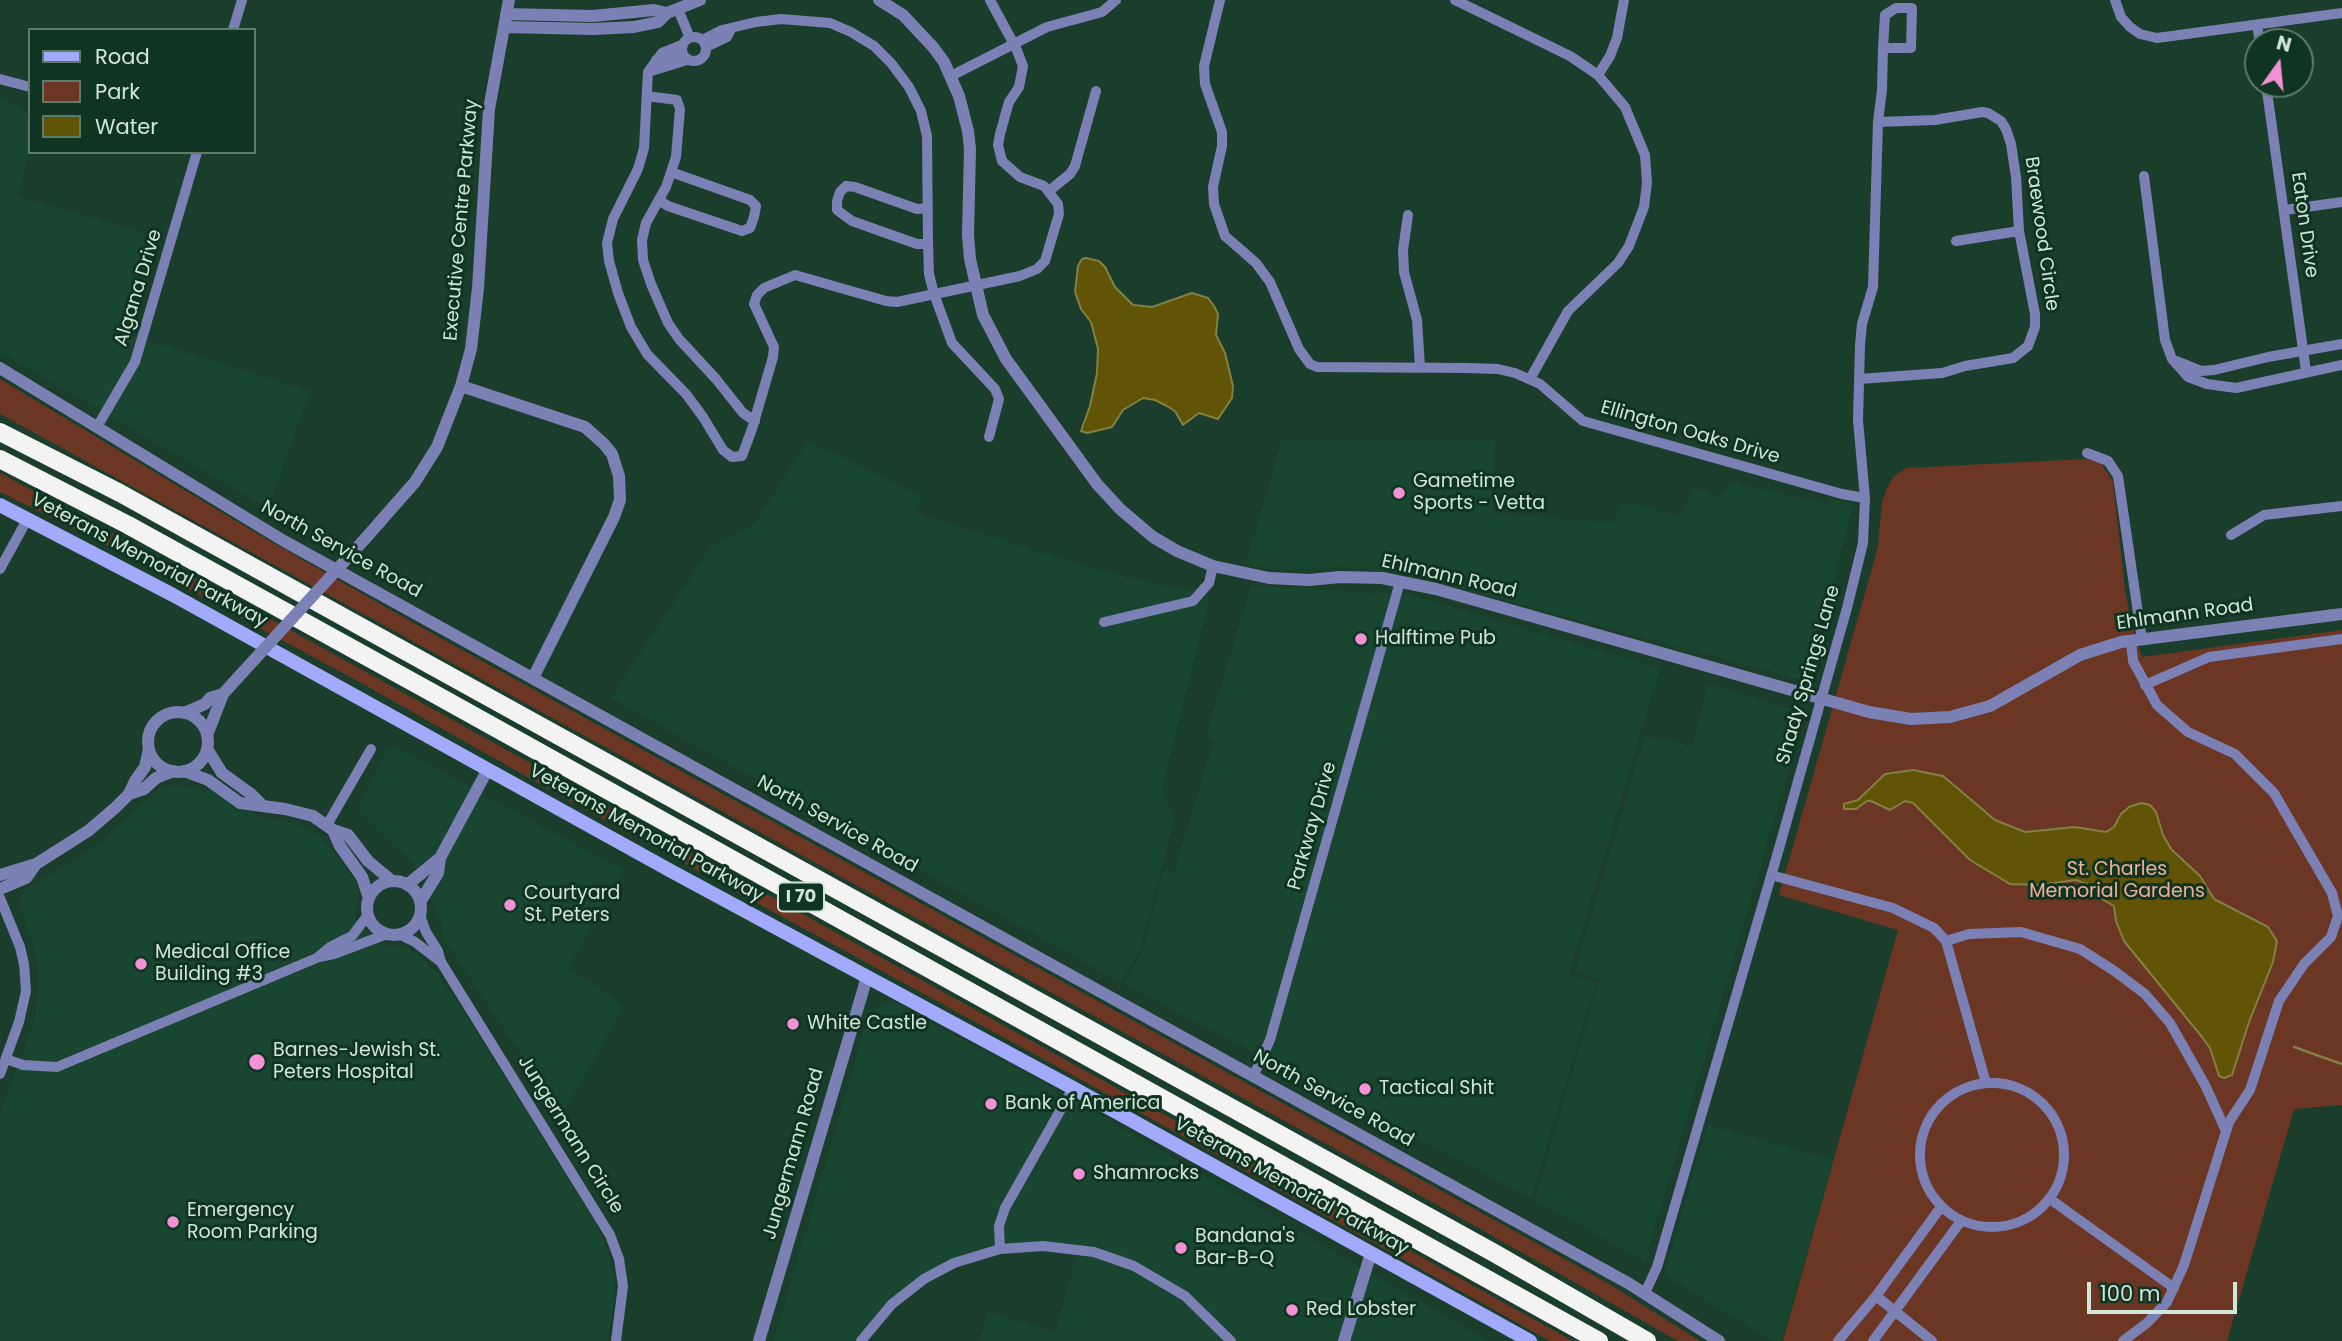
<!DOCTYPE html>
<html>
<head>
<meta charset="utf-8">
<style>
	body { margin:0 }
	#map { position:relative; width:2342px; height:1341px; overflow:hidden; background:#1b3e2c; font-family:Poppins,sans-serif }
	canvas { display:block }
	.legend { position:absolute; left:28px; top:28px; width:228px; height:126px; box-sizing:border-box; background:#103422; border:2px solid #5d7b6b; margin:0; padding:9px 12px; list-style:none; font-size:21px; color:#d1e5d8 }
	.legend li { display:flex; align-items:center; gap:14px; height:35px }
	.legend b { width:35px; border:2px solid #5d7b6b }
	.north { position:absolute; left:2244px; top:28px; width:70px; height:70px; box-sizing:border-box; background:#103422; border:2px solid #5d7b6b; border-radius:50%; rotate:15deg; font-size:19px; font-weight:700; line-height:28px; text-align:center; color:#d1e5d8 }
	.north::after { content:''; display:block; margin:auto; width:24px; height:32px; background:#f391d6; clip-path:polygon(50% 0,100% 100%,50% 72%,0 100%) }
	.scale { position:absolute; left:2087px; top:1282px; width:150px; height:32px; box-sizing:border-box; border:4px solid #d1e5d8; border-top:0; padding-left:9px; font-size:21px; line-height:24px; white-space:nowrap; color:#d1e5d8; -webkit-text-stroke:5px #103422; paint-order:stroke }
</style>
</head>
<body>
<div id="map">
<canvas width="2342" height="1341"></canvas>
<ul class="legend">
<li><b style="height:9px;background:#a2aafb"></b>Road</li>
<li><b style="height:19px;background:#6b3624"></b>Park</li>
<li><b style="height:19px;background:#615406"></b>Water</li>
</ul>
<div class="north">N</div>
<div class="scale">100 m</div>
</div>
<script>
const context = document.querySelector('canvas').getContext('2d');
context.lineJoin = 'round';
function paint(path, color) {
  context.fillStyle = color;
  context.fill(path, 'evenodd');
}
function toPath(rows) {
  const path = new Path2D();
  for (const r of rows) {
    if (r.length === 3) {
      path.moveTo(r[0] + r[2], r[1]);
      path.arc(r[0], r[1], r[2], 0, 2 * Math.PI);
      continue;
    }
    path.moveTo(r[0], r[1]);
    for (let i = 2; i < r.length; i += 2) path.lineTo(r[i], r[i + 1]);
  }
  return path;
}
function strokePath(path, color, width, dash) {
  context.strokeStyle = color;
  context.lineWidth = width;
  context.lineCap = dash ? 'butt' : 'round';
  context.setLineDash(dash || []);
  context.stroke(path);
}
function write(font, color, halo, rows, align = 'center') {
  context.font = font + ' Poppins,sans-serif';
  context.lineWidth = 6;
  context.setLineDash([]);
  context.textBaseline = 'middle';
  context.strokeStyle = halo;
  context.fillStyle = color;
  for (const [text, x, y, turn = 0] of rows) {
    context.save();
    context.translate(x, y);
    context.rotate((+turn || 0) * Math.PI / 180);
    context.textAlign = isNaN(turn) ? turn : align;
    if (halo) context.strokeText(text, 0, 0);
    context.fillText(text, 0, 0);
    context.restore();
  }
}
paint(toPath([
	[0,96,26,113,30,120,30,152,17,196,138,231,156,241,130,335,310,391,268,508,0,352],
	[1282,439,1495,441,1493,513,1614,523,1621,501,1681,516,1694,488,1720,496,1731,482,1827,504,1832,500,1853,504,1810,667,1799,679,1414,576,1359,567,1274,570,1246,564],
	[808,441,921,496,915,513,1104,572,1210,595,1162,787,1174,820,1140,951,1120,982,611,698,712,545,754,524],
	[1251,586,1405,594,1660,668,1569,974,1596,983,1531,1198,1124,984,1142,952,1164,870,1174,872,1214,740,1206,736],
	[1708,684,1805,713,1645,1261,1535,1200,1599,980,1575,971,1645,736,1692,746],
	[396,747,623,870,567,969,599,987,618,1003,622,1010,567,1105,562,1109,555,1105,443,938,443,926,416,867,357,810,386,750],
	[176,785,204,791,210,788,236,808,268,819,296,823,321,837,339,857,355,881,358,893,355,919,381,945,401,946,417,954,439,976,470,1022,597,1225,610,1256,615,1281,613,1311,607,1341,0,1341,0,1114,34,1022,39,983,36,955,20,905,20,897,28,888,77,859,104,840,160,788],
	[893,1002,1063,1094,1488,1341,980,1341,988,1312,1056,1332,1079,1245,1025,1242,987,1249,892,1300,876,1314,855,1341,774,1341,870,1011,882,1003],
	[1708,1125,1833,1160,1781,1341,1773,1341,1664,1275]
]), '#194630');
paint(toPath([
	[0,379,251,530,424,629,1554,1253,1614,1287,1700,1341,1678,1341,1459,1217,0,414],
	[2085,459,2097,461,2102,465,2113,481,2125,590,2132,626,2142,657,2342,630,2342,1105,2294,1109,2227,1341,1783,1341,1898,930,1779,895,1871,572,1878,546,1882,503,1887,488,1894,476,1907,468],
	[0,473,227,595,1573,1341,1550,1341,1067,1072,577,805,354,679,94,539,0,492]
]), '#6b3624');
const water = toPath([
	[1086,258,1099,261,1105,267,1115,287,1133,305,1152,307,1192,293,1208,298,1214,306,1218,314,1216,335,1225,353,1233,386,1232,398,1218,419,1199,413,1183,425,1175,411,1165,405,1155,400,1143,398,1123,410,1112,427,1087,433,1081,431,1090,406,1097,373,1098,349,1091,322,1081,309,1075,292,1078,266,1082,259,1086,258],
	[1913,770,1943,776,1995,820,2025,832,2075,827,2106,832,2114,827,2121,814,2129,807,2141,803,2150,805,2156,812,2163,835,2171,849,2200,876,2214,899,2268,927,2277,941,2273,962,2249,1022,2232,1075,2224,1078,2219,1076,2210,1048,2202,1037,2124,941,2116,921,2114,906,2095,895,2087,884,2076,880,2038,885,2010,884,1970,860,1913,803,1905,801,1890,810,1871,801,1867,801,1856,809,1844,809,1844,804,1858,800,1885,774,1913,770]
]);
paint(water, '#615406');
strokePath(water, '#838045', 2);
strokePath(toPath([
	[2294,1047,2342,1064]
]), '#838045', 2.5);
strokePath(toPath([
	[1220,0,1204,66,1205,84,1222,132,1222,146,1213,187,1214,204,1225,236,1256,263,1270,282,1299,349,1310,364,1317,367,1468,368,1498,369,1515,373,1540,384,1583,421,1842,494,1865,498],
	[1455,0,1570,56,1598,75,1625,107,1645,155,1647,183,1644,207,1629,246,1618,263,1568,311,1530,379],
	[2115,0,2121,17,2130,27,2140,34,2157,38,2342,13],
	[678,9,690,38],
	[2257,25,2260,42],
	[233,30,242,0],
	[694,49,12],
	[702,40,722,30,756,22,781,19,830,23,851,32,874,46,891,63,909,87,921,111,927,136,928,244,929,274,934,294,952,343,995,389,999,399,989,437],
	[682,45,662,53,648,72,644,148,638,169,613,219,607,243,609,261,618,293,631,327,647,354,686,394,703,417,723,450,732,457,742,456,752,429,773,357,774,347,754,304,757,295,764,288,795,275,886,301,897,302,1020,276,1037,269,1045,261,1059,214,1058,204,1044,186,1020,177,1002,161,998,145,1000,134,1009,102,1019,87,1023,66,1016,48,990,0],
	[706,47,727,37,731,29],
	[656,60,667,59,682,53],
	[648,72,687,60],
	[1598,75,1610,56,1617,38,1624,0],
	[951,76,1047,27,1102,12,1116,0],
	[0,79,30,87],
	[2266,84,2306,371],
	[647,96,677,100,680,109,676,157,666,187,646,223,642,240,643,260,651,284,668,323,679,339,716,379,743,413,755,421],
	[2144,176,2165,340,2172,359,2188,377,2207,384,2236,388,2342,365],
	[1049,191,1070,174,1075,166,1096,91],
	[659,200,668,206,742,231,750,228,754,217,756,206,750,200,671,172],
	[2285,210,2342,202],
	[1408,215,1403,250,1404,272,1417,320,1420,367],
	[1956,241,2019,231],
	[928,244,917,244,852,221,837,210,837,201,840,192,846,186,855,187,917,209,928,208],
	[2176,361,2201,371,2214,370,2268,357,2342,344],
	[1859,379,1942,373,1965,366,2013,358,2028,346,2035,327,2035,314,2019,231,2016,177,2011,144,2006,129,2001,121,1988,113,1982,112,1935,120,1878,122],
	[97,427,135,362,197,152],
	[2087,453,2108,461,2118,476,2142,640],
	[2231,535,2264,515,2342,506],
	[0,569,28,518],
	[1104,622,1193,601,1209,583,1213,566],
	[2145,685,2209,657,2342,639],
	[327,825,371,749],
	[1771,875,1893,908,1934,928,1946,941,1986,1083],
	[0,898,20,947,24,964,26,991,19,1022,0,1074],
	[420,915,426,932,438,951,441,962,610,1235,619,1259,623,1286,616,1341],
	[399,934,415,942,441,962],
	[1946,941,1969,934,2021,932,2080,949,2113,970,2145,994,2170,1023,2205,1085,2226,1131],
	[319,956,330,947,352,936,368,915],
	[6,1059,23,1065,57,1067,319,957,334,954,387,934],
	[1253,1077,1270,1040,1400,582],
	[1992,1155,72],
	[2050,1199,2174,1288],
	[1000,1249,999,1226,1005,1208,1073,1088],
	[1645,1293,1657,1267,1778,852,1847,608,1863,543,1865,498,1858,420,1860,345,1862,324,1873,287,1878,122,1882,90,1883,48,1911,48,1912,8,1896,8,1885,15,1883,48],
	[1876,1296,1932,1341],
	[861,1341,892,1304,924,1279,937,1272,954,1263,1000,1249,1043,1246,1094,1252,1134,1266,1185,1296,1231,1341],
	[1838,1341,1876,1296,1941,1207],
	[1873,1341,1961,1221],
	[2123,1341,2147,1323,2167,1302,2184,1265,2229,1122,2250,1090,2279,1001,2304,964,2331,937,2338,916,2332,893,2274,793,2235,754,2188,732,2157,705,2133,661,2131,641]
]), '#7b81b4', 10);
strokePath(toPath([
	[879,0,903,15,933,47,944,62,959,96,968,131,970,149,968,235,970,259,983,315,1006,359,1097,484,1120,509,1153,537,1177,551,1213,566,1269,578,1309,580,1340,577,1382,578,1436,589,1869,712,1911,719,1950,717,1990,706,2080,655,2121,642,2342,614],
	[506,14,593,16,654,10,667,13],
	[504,27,593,29,634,27,658,22,667,13,700,0],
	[0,368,284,541,1628,1283,1719,1341],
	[461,386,585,427,604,444,612,454,619,476,620,500,614,517,533,678],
	[364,540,415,482,437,447,461,386,471,349,478,288,489,109,509,0],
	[178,742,30],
	[184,713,205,704,210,698,223,694],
	[207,735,223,694,243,672],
	[207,749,222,773,251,794,261,804],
	[184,771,208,780,240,803,285,809,313,816,333,830,348,835,368,861,392,881],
	[129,794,144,789,156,778,174,771],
	[333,830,340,846,362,877,369,898],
	[0,875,36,864],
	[394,908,27],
	[407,885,440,858],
	[0,889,26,878,36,864,88,831,115,808,129,794,135,781,145,767,149,749],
	[420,902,438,873,440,858,488,769],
	[759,1341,867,977],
	[1344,1341,1371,1253]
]), '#7b81b4', 12);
strokePath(toPath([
	[0,505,173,595,671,871,1073,1088,1530,1341]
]), '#a2aafb', 14);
strokePath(toPath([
	[0,432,120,493,347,619,1496,1254,1647,1341],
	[0,459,128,525,431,692,1599,1341]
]), '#f3f3f3', 18);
strokePath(toPath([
	[243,672,364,540]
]), '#7b81b4', 12);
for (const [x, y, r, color] of [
	[1399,493,7,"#f391d6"],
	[1361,639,7,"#f391d6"],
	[510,905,7,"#f391d6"],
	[141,964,7,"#f391d6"],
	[793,1024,7,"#f391d6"],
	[257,1062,9,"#f391d6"],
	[1365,1089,7,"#f391d6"],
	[991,1104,7,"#f391d6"],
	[1079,1174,7,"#f391d6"],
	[173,1222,7,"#f391d6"],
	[1181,1248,7,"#f391d6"],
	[1292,1310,7,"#f391d6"]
]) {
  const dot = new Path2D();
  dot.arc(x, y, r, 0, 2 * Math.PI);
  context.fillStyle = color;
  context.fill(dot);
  strokePath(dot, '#103422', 2.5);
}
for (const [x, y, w] of [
	[801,897,46]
]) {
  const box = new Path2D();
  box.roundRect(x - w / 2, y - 14.5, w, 29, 5);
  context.fillStyle = '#103422';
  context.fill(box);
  strokePath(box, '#d1e5d8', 2);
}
write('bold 18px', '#d1e5d8', null, [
	["I 70",801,897]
]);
write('19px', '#d1e5d8', '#103422', [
	["Executive Centre Parkway",462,220,-85],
	["Eaton Drive",2304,225,82],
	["Braewood Circle",2041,234,82],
	["Algana Drive",139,288,-73],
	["Ellington Oaks Drive",1690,433,16],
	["North Service Road",341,550,29],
	["Veterans Memorial Parkway",149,561,28],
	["Ehlmann Road",1449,577,13],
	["Ehlmann Road",2185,615,-8],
	["Shady Springs Lane",1809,675,-74],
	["North Service Road",837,825,29],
	["Parkway Drive",1313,826,-74],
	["Veterans Memorial Parkway",646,834,29],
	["North Service Road",1333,1099,29],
	["Jungermann Circle",570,1135,58],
	["Jungermann Road",794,1154,-74],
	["Veterans Memorial Parkway",1291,1187,29]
]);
write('19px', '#d1e5d8', '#103422', [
	["Gametime",1413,482],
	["Sports - Vetta",1413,504],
	["Halftime Pub",1375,639],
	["Courtyard",524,894],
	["St. Peters",524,916],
	["Medical Office",155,953],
	["Building #3",155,975],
	["White Castle",807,1024],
	["Barnes-Jewish St.",273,1051],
	["Peters Hospital",273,1073],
	["Tactical Shit",1379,1089],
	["Bank of America",1005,1104],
	["Shamrocks",1093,1174],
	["Emergency",187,1211],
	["Room Parking",187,1233],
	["Bandana's",1195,1237],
	["Bar-B-Q",1195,1259],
	["Red Lobster",1306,1310]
], 'left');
write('19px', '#f3af99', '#103422', [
	["St. Charles",2117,870],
	["Memorial Gardens",2117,892]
]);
</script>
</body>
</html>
